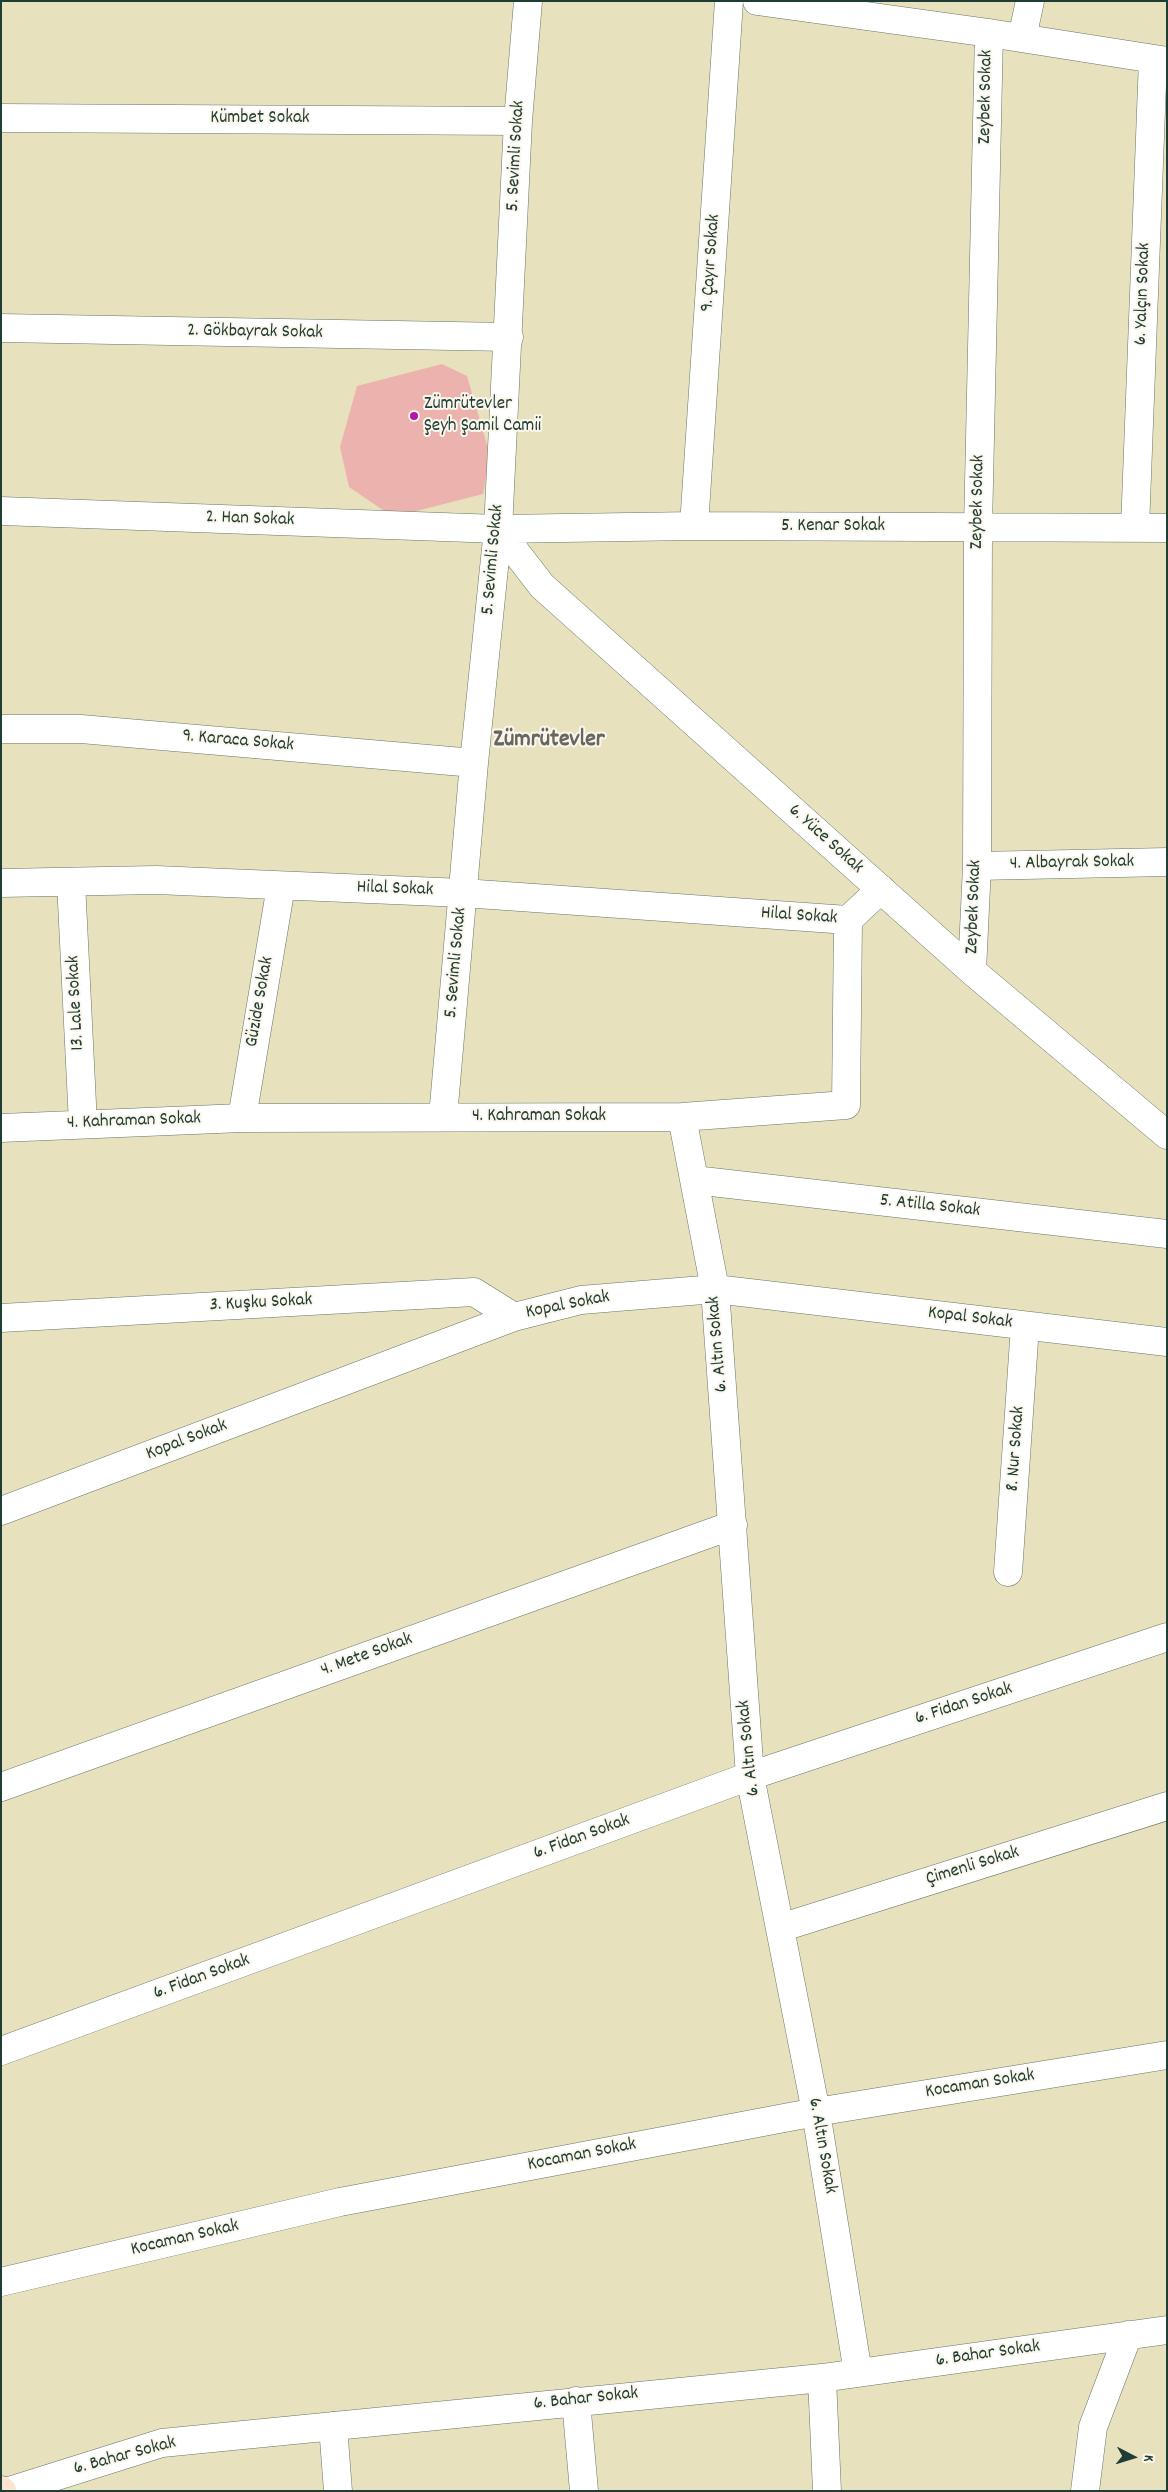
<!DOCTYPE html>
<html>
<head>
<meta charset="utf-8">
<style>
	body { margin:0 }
	#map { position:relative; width:1168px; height:2492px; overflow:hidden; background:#e8e1be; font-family:Dekko,sans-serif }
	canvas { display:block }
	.frame { position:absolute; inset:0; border:2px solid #1f3d34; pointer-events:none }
	.north { position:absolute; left:1108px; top:2432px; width:50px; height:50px; -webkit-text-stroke:4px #fbf7ec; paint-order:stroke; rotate:95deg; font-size:14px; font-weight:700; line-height:20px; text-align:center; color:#1f3d34 }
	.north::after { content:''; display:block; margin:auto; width:18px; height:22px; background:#1f3d34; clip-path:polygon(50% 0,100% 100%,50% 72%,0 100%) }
</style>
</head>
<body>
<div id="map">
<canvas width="1168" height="2492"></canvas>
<div class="frame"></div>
<div class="north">K</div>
</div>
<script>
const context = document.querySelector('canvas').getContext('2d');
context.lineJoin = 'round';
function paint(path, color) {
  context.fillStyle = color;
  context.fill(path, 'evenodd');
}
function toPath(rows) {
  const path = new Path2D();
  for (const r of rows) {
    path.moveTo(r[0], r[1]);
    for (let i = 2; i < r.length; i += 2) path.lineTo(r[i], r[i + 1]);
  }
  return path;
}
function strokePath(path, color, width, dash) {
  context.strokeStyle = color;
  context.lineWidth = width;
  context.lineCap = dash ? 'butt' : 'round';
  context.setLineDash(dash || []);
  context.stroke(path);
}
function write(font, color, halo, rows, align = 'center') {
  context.font = font + ' Dekko,sans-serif';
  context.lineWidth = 4;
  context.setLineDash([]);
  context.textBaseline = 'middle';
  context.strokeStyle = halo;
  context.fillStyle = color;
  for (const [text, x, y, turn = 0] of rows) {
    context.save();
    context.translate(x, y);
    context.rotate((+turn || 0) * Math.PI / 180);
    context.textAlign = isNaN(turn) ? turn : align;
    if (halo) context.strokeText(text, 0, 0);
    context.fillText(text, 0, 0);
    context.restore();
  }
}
paint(toPath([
	[442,364,467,376,490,455,483,494,393,517,349,487,340,447,357,386]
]), '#ecb3ae');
const street = toPath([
	[757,1,989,33,1167,61],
	[1022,38,1030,1],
	[1,118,518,121],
	[1,328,509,337],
	[1,511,498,529,694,526,1167,528],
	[694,526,729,1],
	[1135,528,1153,59],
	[498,529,542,586,972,971,1167,1135],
	[1,729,81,729,474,763],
	[977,866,1167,862],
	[71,882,83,1124],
	[1,883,156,880,463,893,848,920],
	[972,971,977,866,978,528,989,33],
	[443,1117,474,763,498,529,518,121,528,1],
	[682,1117,715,1289,750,1776,816,2112,858,2373],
	[242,1118,281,886],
	[1,1128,242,1118,682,1117,846,1105,848,920,881,889],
	[694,1180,1167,1234],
	[1,1318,474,1292,514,1317],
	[1,1511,514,1317,581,1300,715,1289,1167,1342],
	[1008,1572,1025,1326],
	[1,1787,733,1525],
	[780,1928,1167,1806],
	[1,2051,750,1776,1167,1637],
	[1,2282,340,2202,816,2112,1167,2055],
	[822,2378,827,2491],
	[576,2401,584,2491],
	[333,2426,338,2491],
	[9,2491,162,2443,822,2378,1167,2330],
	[1085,2491,1093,2427,1128,2335]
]);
const secondary = toPath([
	[1,2490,2,2491]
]);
strokePath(street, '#657664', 29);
strokePath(secondary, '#657664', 29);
strokePath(street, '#fff', 28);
strokePath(secondary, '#fde4d1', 28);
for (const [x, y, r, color] of [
	[414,416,5,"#b5179e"]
]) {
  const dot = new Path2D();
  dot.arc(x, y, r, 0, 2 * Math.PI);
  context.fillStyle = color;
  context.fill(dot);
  strokePath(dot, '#fbf7ec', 2);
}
write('19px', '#1f3d34', '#fbf7ec', [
	["Zeybek Sokak",987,97,-89],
	["Kümbet Sokak",260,119],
	["5. Sevimli Sokak",517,156,-87],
	["9. Çayır Sokak",712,263,-86],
	["6. Yalçın Sokak",1144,294,-88],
	["2. Gökbayrak Sokak",255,333,1],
	["Zeybek Sokak",979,502,-89],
	["2. Han Sokak",250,520,2],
	["5. Kenar Sokak",833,527],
	["5. Sevimli Sokak",494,560,-85],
	["9. Karaca Sokak",238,742,5],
	["6. Yüce Sokak",825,840,42],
	["4. Albayrak Sokak",1072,864,-1],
	["Hilal Sokak",395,890,2],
	["Zeybek Sokak",975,907,-88],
	["Hilal Sokak",799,917,4],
	["5. Sevimli Sokak",457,963,-85],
	["Güzide Sokak",261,1002,-80],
	["13. Lale Sokak",77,1003,-93],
	["4. Kahraman Sokak",539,1117],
	["4. Kahraman Sokak",134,1122,-2],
	["5. Atilla Sokak",930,1207,6],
	["3. Kuşku Sokak",261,1304,-3],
	["Kopal Sokak",568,1306,-11],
	["Kopal Sokak",970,1319,7],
	["6. Altın Sokak",719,1344,-95],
	["Kopal Sokak",187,1441,-21],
	["8. Nur Sokak",1017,1449,-86],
	["4. Mete Sokak",367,1656,-20],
	["6. Fidan Sokak",964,1705,-18],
	["6. Altın Sokak",750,1748,-96],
	["6. Fidan Sokak",582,1838,-20],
	["Çimenli Sokak",973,1867,-17],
	["6. Fidan Sokak",202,1978,-20],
	["Kocaman Sokak",980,2085,-9],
	["6. Altın Sokak",821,2146,80],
	["Kocaman Sokak",582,2156,-11],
	["Kocaman Sokak",185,2239,-13],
	["6. Bahar Sokak",988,2355,-8],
	["6. Bahar Sokak",586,2400,-6],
	["6. Bahar Sokak",125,2457,-15]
]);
write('19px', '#1f3d34', '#fbf7ec', [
	["Zümrütevler",424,405],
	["Şeyh Şamil Camii",424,427]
], 'left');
write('bold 24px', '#67665f', '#fbf7ec', [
	["Zümrütevler",549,742]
]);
</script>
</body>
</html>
